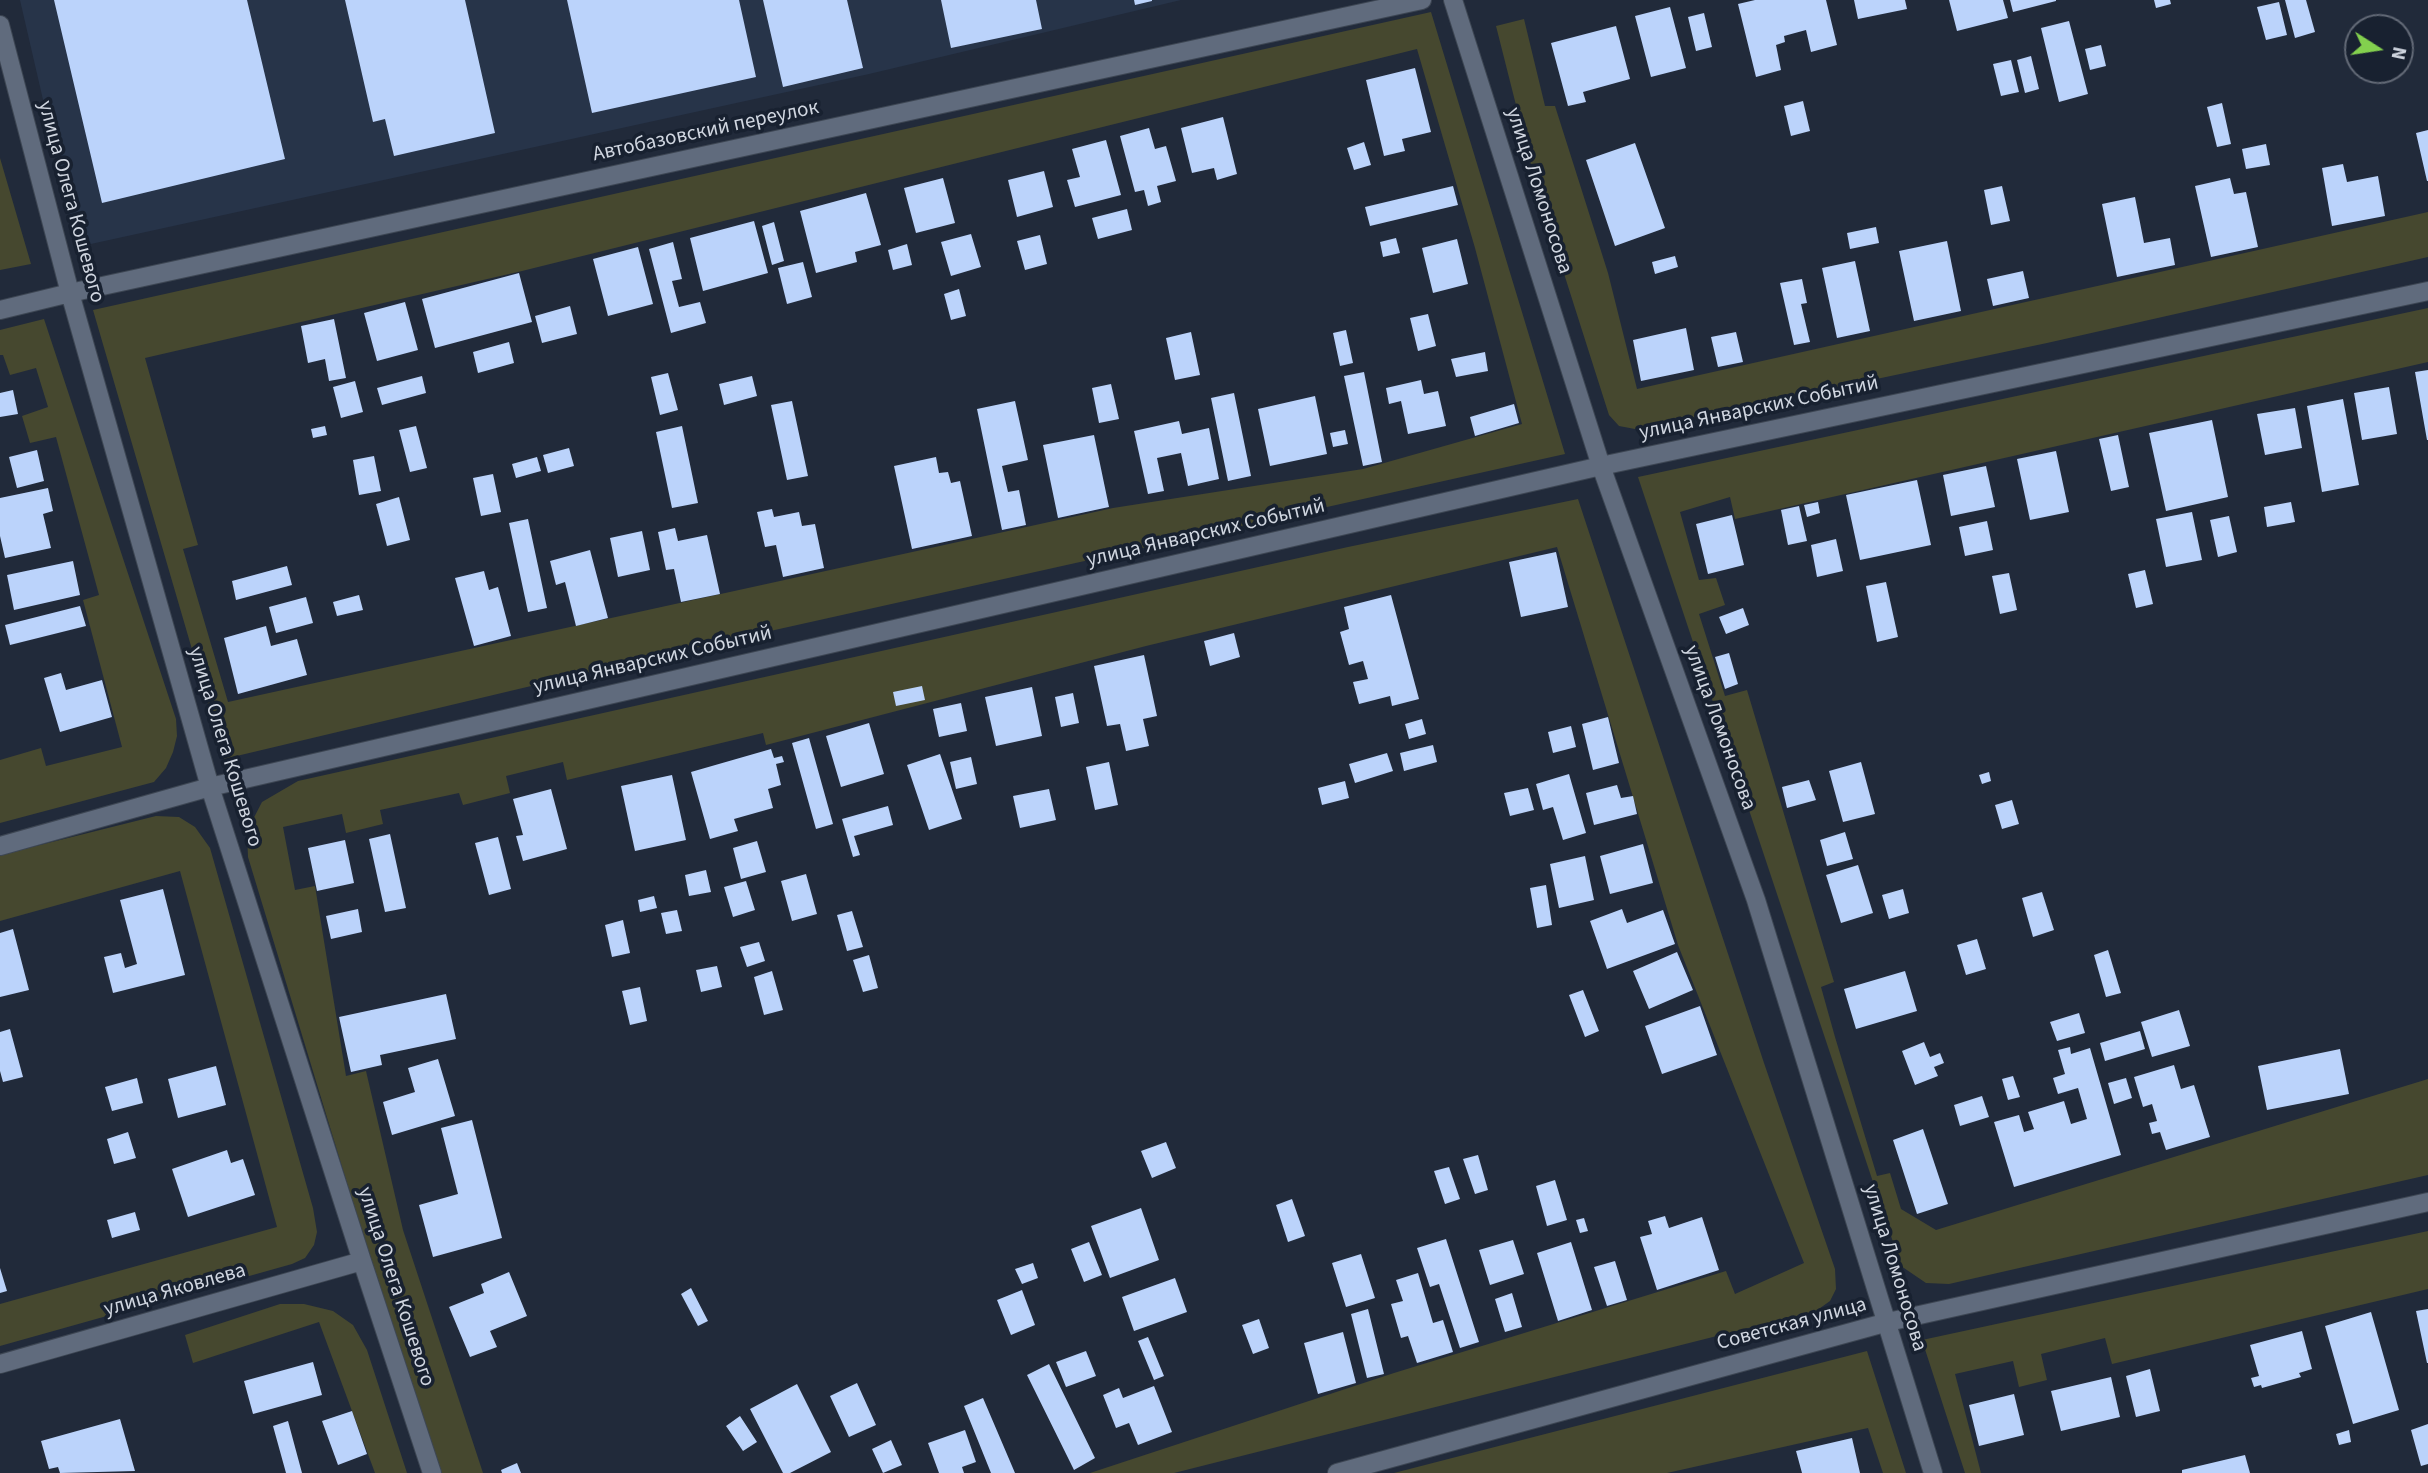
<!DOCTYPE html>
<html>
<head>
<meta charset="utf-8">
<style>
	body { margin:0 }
	#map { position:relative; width:2428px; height:1473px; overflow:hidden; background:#212a3a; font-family:"Source Sans 3",sans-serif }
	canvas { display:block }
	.north { position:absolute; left:2344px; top:14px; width:70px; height:70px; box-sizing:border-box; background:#182130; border:2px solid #626976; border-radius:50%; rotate:102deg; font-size:19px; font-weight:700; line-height:28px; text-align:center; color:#d0d6e0 }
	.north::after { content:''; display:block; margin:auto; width:24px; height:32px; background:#83d04e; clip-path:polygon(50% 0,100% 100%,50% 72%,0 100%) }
</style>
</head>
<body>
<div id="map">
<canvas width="2428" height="1473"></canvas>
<div class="north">N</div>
</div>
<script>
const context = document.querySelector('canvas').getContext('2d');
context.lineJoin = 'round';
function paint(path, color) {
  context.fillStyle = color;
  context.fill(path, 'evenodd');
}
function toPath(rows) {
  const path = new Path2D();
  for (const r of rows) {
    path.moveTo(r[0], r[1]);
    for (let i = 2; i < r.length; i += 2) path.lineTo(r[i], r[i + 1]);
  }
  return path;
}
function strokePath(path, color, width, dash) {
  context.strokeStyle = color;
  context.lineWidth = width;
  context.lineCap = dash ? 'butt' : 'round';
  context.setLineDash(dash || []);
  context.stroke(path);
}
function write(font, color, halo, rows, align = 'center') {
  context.font = font + ' "Source Sans 3",sans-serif';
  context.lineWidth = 7;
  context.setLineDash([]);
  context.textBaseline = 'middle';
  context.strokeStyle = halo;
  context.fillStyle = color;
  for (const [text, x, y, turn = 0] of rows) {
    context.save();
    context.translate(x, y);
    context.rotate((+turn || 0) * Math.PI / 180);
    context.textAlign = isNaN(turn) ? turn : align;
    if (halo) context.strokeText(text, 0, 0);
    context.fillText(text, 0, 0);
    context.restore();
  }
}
paint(toPath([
	[20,0,1181,0,869,74,77,247]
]), '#273449');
paint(toPath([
	[1431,12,1565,454,649,658,224,759,93,310],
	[1417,49,1475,248,1522,424,1363,469,1113,508,228,702,183,549,198,545,145,358,522,271],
	[1524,19,1545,106,1555,106,1608,273,1637,389,2428,212,2428,257,2047,343,1668,423,1635,429,1619,426,1609,415,1538,192,1496,26],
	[0,158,31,264,0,270],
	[2428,308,2428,362,1735,519,1730,497,1680,512,1699,580,1716,578,1725,605,1699,614,1725,696,1747,690,1834,982,1821,987,1835,1037,1877,1176,1890,1173,1901,1209,1936,1230,2428,1079,2428,1175,1949,1284,1926,1283,1901,1266,1638,477],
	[44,319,176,719,177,736,173,752,166,768,154,782,0,823,0,760,41,748,46,766,122,747,83,600,99,595,56,437,30,443,22,416,48,407,36,368,10,375,3,355,0,355,0,330],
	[1578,499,1764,1063,1835,1269,1836,1289,1830,1301,1816,1311,1174,1473,1090,1473,1394,1373,1726,1271,1735,1294,1804,1263,1678,945,1557,547,1146,646,766,745,763,733,567,780,563,762,506,776,510,793,463,805,459,793,380,810,383,824,346,833,342,814,283,827,295,890,315,886,346,1076,366,1071,403,1230,483,1473,440,1473,373,1269,248,857,247,831,262,802,298,781,1348,547],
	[156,816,179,817,195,827,210,848,313,1208,317,1232,314,1245,305,1258,292,1264,0,1346,0,1304,277,1227,180,871,0,921,0,855],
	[2428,1231,2428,1289,2112,1364,2105,1338,2041,1354,2047,1380,2019,1387,2013,1361,1955,1374,1981,1473,1965,1473,1922,1340],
	[280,1304,304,1304,333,1311,353,1325,367,1350,407,1473,375,1473,319,1322,193,1363,185,1335],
	[1867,1351,1906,1473,1883,1473,1868,1428,1667,1473,1394,1473]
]), '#46482f');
paint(toPath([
	[54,0,247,0,285,159,102,203],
	[345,0,465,0,495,133,394,156,385,119,373,122],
	[567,0,739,0,756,77,592,113],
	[763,0,847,0,863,68,783,87],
	[941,0,1036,0,1042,29,951,48],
	[1134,0,1152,0,1152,1,1135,5],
	[1755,0,1826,0,1837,45,1811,52,1806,30,1784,36,1785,42,1776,45,1781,70,1756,77,1738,4],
	[1854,0,1905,0,1907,9,1858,19],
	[1949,0,2003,0,2008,18,1957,31],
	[2010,0,2056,0,2056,1,2013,12],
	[2154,0,2170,0,2171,4,2156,8],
	[2285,0,2306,0,2315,32,2295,38],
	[2279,2,2287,35,2266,40,2257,7],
	[1670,7,1686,68,1651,77,1635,16],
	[1704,13,1712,47,1696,51,1688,17],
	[2069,21,2088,94,2059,102,2041,28],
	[1616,26,1630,79,1583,92,1586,102,1568,106,1551,43],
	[2101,45,2106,66,2090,70,2085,49],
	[2031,56,2039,89,2025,93,2017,60],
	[2011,60,2019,92,2001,96,1993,64],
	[1415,68,1431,132,1402,139,1405,151,1384,156,1366,80],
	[2366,70,2402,70,2402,71,2369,80],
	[1803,101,1810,131,1791,136,1784,106],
	[2222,103,2231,144,2217,147,2207,107],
	[1223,117,1237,174,1217,180,1214,168,1192,173,1181,128],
	[1149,128,1155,149,1166,146,1176,181,1157,186,1161,202,1148,206,1144,190,1135,192,1120,136],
	[2428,130,2428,181,2427,181,2416,133],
	[1106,140,1121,195,1075,207,1067,180,1080,177,1072,149],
	[1364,142,1371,165,1354,170,1347,148],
	[1635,143,1665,228,1615,246,1586,160],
	[2266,144,2270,165,2246,169,2242,149],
	[2343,164,2347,182,2378,176,2385,216,2332,226,2322,168],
	[1044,171,1053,207,1017,217,1008,180],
	[943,178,955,223,916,233,904,188],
	[2230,178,2234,194,2246,192,2258,247,2211,257,2195,186],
	[1453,186,1458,205,1370,226,1365,207],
	[2002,186,2010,221,1991,225,1984,190],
	[866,193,881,245,855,252,857,262,816,273,800,211],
	[2135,197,2144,243,2170,238,2175,265,2117,277,2102,204],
	[1127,209,1132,230,1098,239,1092,218],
	[754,221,768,273,703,291,690,238],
	[774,222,784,261,772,265,762,226],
	[1876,227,1879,243,1850,249,1847,233],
	[971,234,981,267,951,276,941,242],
	[1040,235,1047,264,1025,270,1017,241],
	[1396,238,1400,253,1383,257,1380,242],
	[1457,239,1468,284,1433,293,1422,248],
	[1947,241,1961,311,1914,321,1899,251],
	[673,242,682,279,672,281,679,307,700,302,706,323,671,333,649,249],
	[907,244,912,265,893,270,888,250],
	[638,247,653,304,608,316,593,259],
	[1675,256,1678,267,1655,274,1652,262],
	[1855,261,1870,331,1837,338,1822,268],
	[803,262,812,297,787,304,778,268],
	[2023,271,2029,298,1993,306,1987,279],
	[519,273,532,322,435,348,422,299],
	[1802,279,1807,303,1801,304,1810,342,1794,345,1780,283],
	[959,289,966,316,951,320,944,294],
	[405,302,418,350,377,361,364,313],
	[570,306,577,334,542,343,535,316],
	[1428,314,1436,346,1418,351,1410,318],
	[334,319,346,378,329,381,325,359,308,363,301,326],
	[1686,328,1694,370,1641,381,1633,340],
	[1346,330,1353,363,1340,366,1333,333],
	[1191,332,1200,375,1175,380,1166,338],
	[1736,332,1743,362,1718,367,1711,337],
	[509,342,514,363,478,373,473,352],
	[1485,352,1488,371,1456,377,1451,359],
	[2428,370,2428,440,2427,440,2415,372],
	[1364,372,1382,462,1363,466,1344,376],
	[668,373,678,410,660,415,651,377],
	[422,376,426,393,382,405,377,388],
	[752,376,757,396,724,405,719,384],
	[1421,380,1424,394,1438,391,1446,426,1408,434,1401,401,1389,404,1386,388],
	[355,381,363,412,341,418,333,387],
	[1111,384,1119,419,1099,423,1092,388],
	[2389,387,2397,434,2362,440,2354,393],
	[13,390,18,414,0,417,0,393],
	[1234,393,1251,476,1228,481,1211,398],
	[1315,396,1327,454,1270,466,1258,409],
	[2343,399,2359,485,2322,492,2307,406],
	[792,401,808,476,787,480,771,405],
	[1015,401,1028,460,1002,466,1008,492,1019,490,1026,525,1002,530,977,409],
	[1514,404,1519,423,1475,436,1470,417],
	[2295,408,2302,448,2265,455,2257,414],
	[2212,420,2228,497,2166,511,2149,433],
	[1179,421,1182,434,1209,428,1219,479,1188,486,1181,453,1157,458,1164,491,1148,494,1134,431],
	[325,426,327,435,313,438,311,429],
	[416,426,427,468,410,472,399,430],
	[682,426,698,503,672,508,656,432],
	[1345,430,1348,444,1333,447,1330,433],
	[1094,435,1109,507,1058,518,1043,445],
	[2118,435,2129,487,2111,491,2099,439],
	[569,448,574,466,548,473,543,455],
	[37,450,44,481,17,488,9,457],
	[2056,451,2069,512,2030,520,2017,459],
	[374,456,381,491,359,495,353,460],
	[537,457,541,471,516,478,512,464],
	[936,457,939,473,948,472,951,483,960,481,972,536,912,549,894,466],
	[1986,466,1995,507,1951,516,1943,475],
	[493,474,501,512,481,516,473,478],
	[1917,480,1931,545,1860,560,1846,495],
	[48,488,53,511,43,514,51,548,5,558,0,536,0,498],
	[399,497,410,540,387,546,376,504],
	[1818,502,1820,513,1807,517,1804,505],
	[2291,502,2295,522,2267,527,2264,507],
	[1799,506,1807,541,1788,545,1781,510],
	[772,509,774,517,799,512,802,526,815,524,824,568,783,577,776,545,765,547,757,512],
	[2192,512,2202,560,2166,567,2156,519],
	[1732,515,1744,565,1708,574,1696,524],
	[2229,516,2237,552,2218,557,2210,520],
	[528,519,547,608,528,612,509,523],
	[1987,521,1993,550,1965,556,1959,527],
	[675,528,678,541,707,535,720,594,681,602,674,569,666,570,658,532],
	[642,531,650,570,618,577,610,538],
	[1836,539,1843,571,1817,577,1811,545],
	[590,550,608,618,576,626,565,582,556,585,550,561],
	[1556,552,1568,607,1521,617,1509,562],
	[73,561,80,595,14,610,7,575],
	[287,566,292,585,236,600,232,581],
	[2145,570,2153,604,2136,608,2128,574],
	[484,571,489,590,498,587,511,636,474,646,455,578],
	[2009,573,2017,610,2000,614,1992,576],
	[1886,582,1898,637,1877,642,1866,586],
	[359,595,363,610,337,616,333,602],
	[1391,595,1419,699,1392,706,1390,696,1359,704,1353,682,1368,679,1363,661,1349,665,1340,632,1349,629,1344,607],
	[306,597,313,623,276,633,269,607],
	[80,606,86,626,10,645,5,625],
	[1743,608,1749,625,1726,634,1719,617],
	[266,626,271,646,297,639,307,675,238,694,224,638],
	[1234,633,1240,657,1210,666,1204,641],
	[1729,653,1738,684,1725,689,1715,657],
	[1144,655,1157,716,1143,719,1149,746,1126,751,1120,724,1107,726,1094,666],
	[61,673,66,690,102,680,112,717,60,732,44,678],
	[922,686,925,700,896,706,893,692],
	[1032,687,1042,736,996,746,985,697],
	[1073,693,1079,723,1061,727,1055,697],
	[961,703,967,731,939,737,933,709],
	[1608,717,1619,763,1593,770,1582,724],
	[1422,719,1426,734,1409,739,1405,724],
	[869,723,884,774,841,787,826,736],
	[1571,726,1576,747,1553,753,1548,732],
	[809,738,833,824,816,829,792,743],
	[1433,745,1437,762,1404,771,1400,753],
	[771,749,774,758,782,756,784,762,776,764,781,785,768,789,773,808,734,819,738,831,710,839,691,772],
	[1387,753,1393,771,1355,783,1349,764],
	[940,754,962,819,929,830,907,765],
	[971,757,977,784,956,789,950,762],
	[1109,762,1118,805,1095,810,1086,767],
	[1861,762,1875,814,1843,822,1829,771],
	[1989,772,1991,781,1982,784,1979,775],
	[1569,774,1586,833,1563,840,1553,807,1543,810,1536,784],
	[672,775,686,840,635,851,621,786],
	[1809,780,1816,800,1787,808,1782,787],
	[1345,781,1349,798,1322,805,1318,788],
	[1617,785,1621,798,1633,796,1637,814,1594,825,1586,793],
	[1528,788,1534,810,1510,816,1504,793],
	[551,789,567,849,523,861,516,836,523,835,513,799],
	[1049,789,1056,820,1020,828,1013,796],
	[2012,800,2019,824,2002,829,1995,805],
	[888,806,893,825,854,836,860,855,853,857,842,819],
	[1845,832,1853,859,1827,866,1820,840],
	[390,834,406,908,385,912,369,839],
	[498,837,511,889,489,895,475,843],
	[345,840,354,883,317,891,308,848],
	[757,841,766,872,741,879,733,848],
	[1643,844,1653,883,1610,894,1600,856],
	[1585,856,1594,900,1559,908,1550,864],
	[1858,865,1873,913,1841,923,1826,875],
	[706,870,711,892,689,896,685,875],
	[806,874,817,914,792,921,781,881],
	[746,881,755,910,733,917,724,887],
	[1546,885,1552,925,1537,928,1530,888],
	[163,889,185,975,113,993,104,957,121,953,125,968,137,964,120,900],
	[1903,889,1909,913,1889,919,1882,895],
	[2042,892,2054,930,2033,937,2022,898],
	[654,896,657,908,640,912,638,900],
	[358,909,362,932,331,939,326,916],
	[1622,909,1627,923,1663,910,1675,944,1607,969,1590,921],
	[677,910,682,931,666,934,661,913],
	[852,911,863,947,847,951,837,915],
	[623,920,630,953,612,957,605,925],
	[13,929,29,990,0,997,0,933],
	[1977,939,1986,969,1966,975,1957,945],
	[759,942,765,961,747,967,740,947],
	[2108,950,2121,993,2106,997,2094,955],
	[1677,952,1693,990,1649,1009,1633,971],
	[869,955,878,988,863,992,853,960],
	[717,966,722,987,701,992,696,970],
	[772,971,783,1010,764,1015,754,977],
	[1905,971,1917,1011,1856,1029,1844,989],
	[640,987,647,1021,630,1025,622,991],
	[1583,990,1599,1031,1585,1037,1569,995],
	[446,994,456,1039,380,1055,382,1065,351,1072,339,1017],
	[1700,1006,1717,1055,1662,1074,1645,1026],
	[2179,1010,2190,1046,2152,1057,2141,1022],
	[2079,1013,2085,1033,2057,1041,2050,1022],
	[10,1029,23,1077,3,1082,0,1071,0,1032],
	[2140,1031,2145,1049,2105,1061,2100,1043],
	[1924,1042,1930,1057,1940,1053,1944,1063,1934,1067,1938,1076,1915,1085,1902,1051],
	[2070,1047,2071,1054,2090,1048,2121,1155,2014,1187,1994,1122,2019,1115,2024,1132,2034,1129,2028,1112,2064,1101,2071,1124,2087,1119,2078,1088,2058,1094,2053,1078,2065,1074,2058,1050],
	[2340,1049,2349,1094,2267,1110,2258,1066],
	[438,1059,455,1116,392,1135,383,1102,415,1092,408,1068],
	[2174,1065,2181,1089,2194,1085,2210,1137,2166,1150,2160,1132,2152,1134,2149,1123,2157,1121,2152,1104,2143,1107,2134,1077],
	[216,1066,226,1105,178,1118,168,1079],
	[2013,1076,2020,1097,2008,1100,2002,1079],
	[137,1078,143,1103,112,1111,105,1087],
	[2126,1078,2132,1098,2114,1104,2108,1083],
	[1982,1096,1989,1117,1960,1126,1954,1105],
	[472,1120,502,1238,433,1257,419,1205,458,1194,441,1128],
	[1923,1129,1948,1204,1917,1214,1893,1140],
	[128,1132,136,1158,114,1164,107,1139],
	[1166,1142,1176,1168,1152,1178,1141,1151],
	[227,1150,231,1163,243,1159,255,1195,188,1217,172,1169],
	[1478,1155,1488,1190,1475,1194,1463,1159],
	[1449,1167,1460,1199,1445,1204,1434,1171],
	[1555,1180,1567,1220,1547,1226,1536,1186],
	[1292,1199,1305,1236,1288,1242,1276,1205],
	[1141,1208,1159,1260,1110,1278,1091,1226],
	[135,1212,140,1230,112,1238,107,1220],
	[1665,1216,1669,1228,1702,1217,1719,1270,1657,1290,1640,1237,1652,1234,1648,1221],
	[1584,1218,1588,1231,1580,1233,1576,1220],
	[1446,1239,1479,1342,1460,1348,1439,1284,1430,1287,1417,1248],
	[1513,1240,1524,1274,1490,1285,1479,1250],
	[1089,1242,1102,1275,1084,1282,1071,1249],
	[1571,1242,1592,1310,1558,1321,1537,1253],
	[1361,1254,1375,1298,1346,1307,1332,1263],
	[1615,1261,1627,1300,1607,1306,1594,1267],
	[1033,1263,1038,1278,1022,1284,1015,1269],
	[0,1268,7,1291,0,1293],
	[509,1272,527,1316,490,1331,497,1347,470,1357,449,1307,484,1293,481,1284],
	[1418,1273,1433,1323,1443,1320,1453,1352,1417,1363,1408,1336,1401,1338,1391,1304,1403,1301,1396,1280],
	[1175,1278,1187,1312,1134,1331,1122,1297],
	[691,1288,708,1321,698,1326,681,1294],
	[1022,1290,1035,1325,1011,1335,997,1300],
	[1512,1293,1522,1327,1505,1332,1495,1299],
	[1368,1309,1384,1374,1367,1378,1351,1314],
	[2428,1309,2428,1363,2427,1363,2416,1311],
	[2371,1312,2399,1410,2353,1424,2325,1326],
	[1259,1319,1269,1348,1253,1354,1242,1325],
	[2302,1331,2312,1369,2299,1373,2301,1377,2262,1388,2261,1385,2254,1387,2251,1378,2259,1376,2250,1345],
	[1343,1332,1356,1383,1318,1394,1304,1343],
	[1148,1337,1164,1376,1154,1380,1138,1341],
	[1086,1351,1096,1376,1066,1387,1056,1362],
	[313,1362,322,1395,253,1414,244,1381],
	[1049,1364,1095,1458,1074,1470,1027,1375],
	[2150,1369,2160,1411,2136,1417,2126,1376],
	[2111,1377,2120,1417,2061,1431,2051,1391],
	[857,1383,876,1425,849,1437,830,1396],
	[797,1384,831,1452,790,1473,783,1473,750,1409],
	[1154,1386,1172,1432,1138,1445,1129,1423,1116,1428,1103,1395,1119,1388,1123,1398],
	[2014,1394,2024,1435,1979,1446,1969,1405],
	[983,1398,1015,1473,991,1473,964,1406],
	[352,1411,367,1454,338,1465,322,1421],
	[740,1416,757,1442,743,1451,726,1426],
	[120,1419,135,1471,60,1473,58,1467,49,1469,41,1441],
	[288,1421,302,1473,286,1473,273,1426],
	[2428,1424,2428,1464,2421,1466,2411,1430],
	[965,1430,976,1462,962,1467,964,1473,939,1473,928,1443],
	[2349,1430,2351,1442,2339,1445,2336,1434],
	[1852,1438,1860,1473,1802,1473,1796,1451],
	[891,1440,902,1465,883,1473,872,1449],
	[2245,1455,2250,1473,2182,1473,2182,1470],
	[517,1463,521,1473,502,1473,501,1470]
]), '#bbd3fb');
const minor = toPath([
	[1453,0,1601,466,1756,900,1933,1473],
	[0,25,70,293,210,787,362,1261,432,1473],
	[0,310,70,293,1422,0],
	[0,846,210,787,1601,466,2428,291],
	[0,1364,362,1261],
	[1337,1473,1888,1322,2428,1202]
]);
strokePath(minor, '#3d4653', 20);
strokePath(minor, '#606b7d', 18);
write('21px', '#d0d6e0', '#182130', [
	["Автобазовский переулок",706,132,-12],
	["улица Ломоносова",1538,191,72],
	["улица Олега Кошевого",70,202,75],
	["улица Январских Событий",1759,409,-12],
	["улица Январских Событий",1206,534,-13],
	["улица Январских Событий",653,661,-13],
	["улица Ломоносова",1719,728,70],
	["улица Олега Кошевого",224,747,73],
	["улица Ломоносова",1894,1268,73],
	["улица Олега Кошевого",395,1287,72],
	["улица Яковлева",175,1291,-16],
	["Советская улица",1792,1325,-15]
]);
</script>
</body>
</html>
